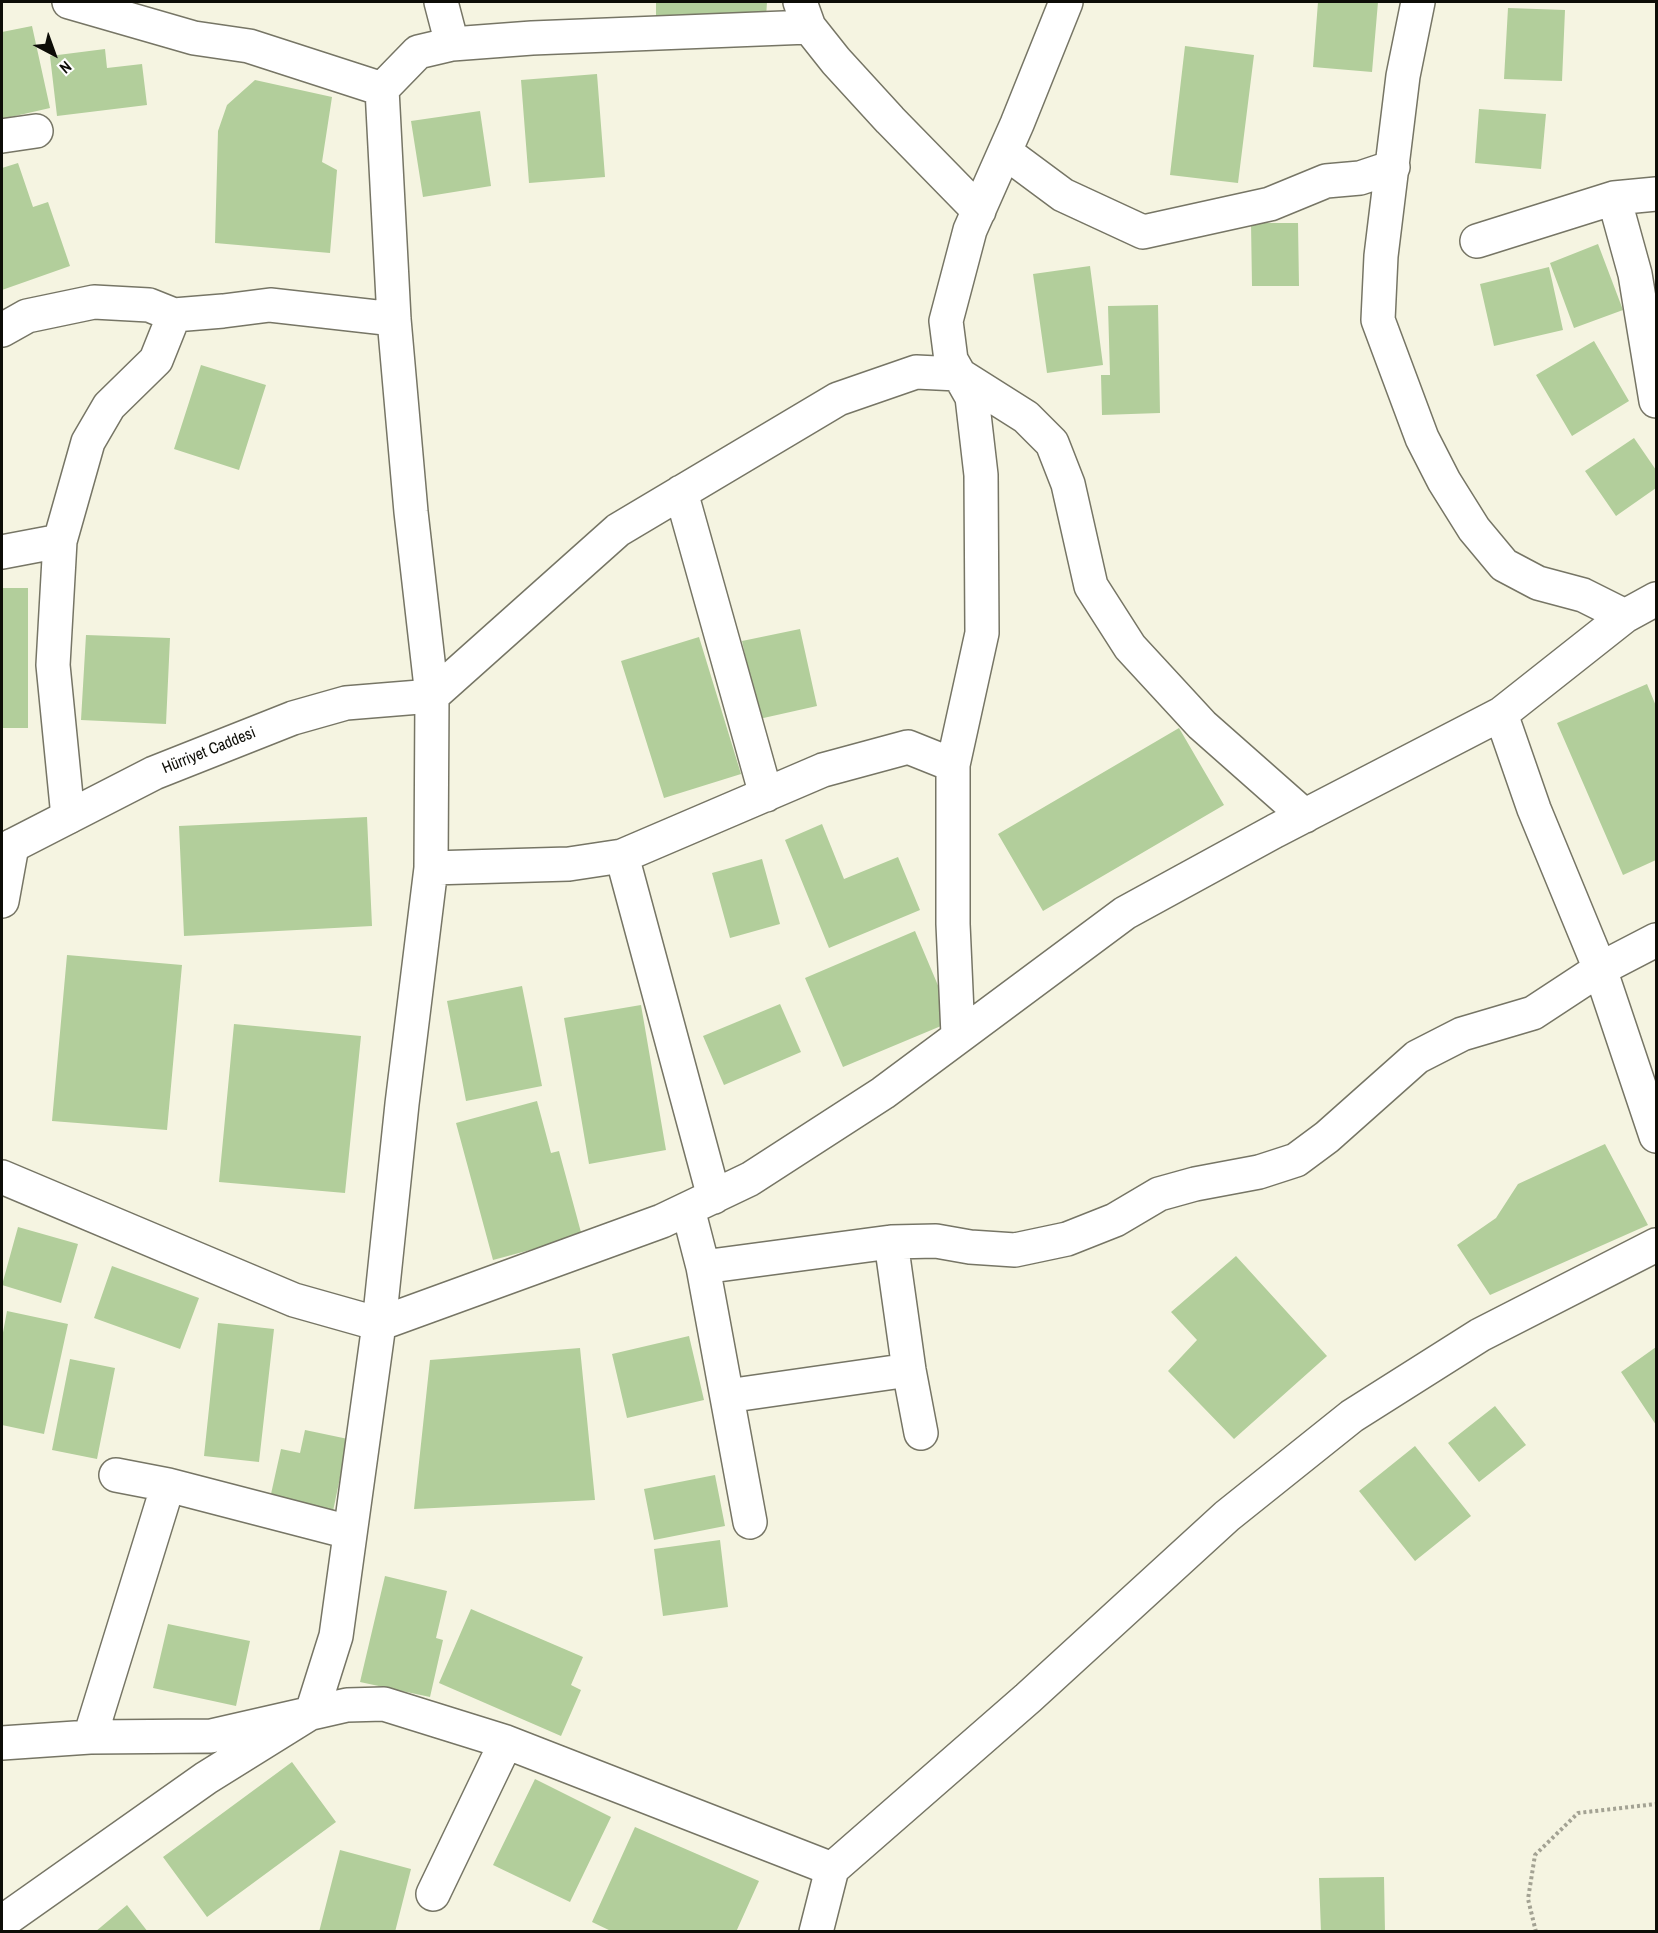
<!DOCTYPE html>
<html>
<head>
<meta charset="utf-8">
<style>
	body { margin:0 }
	#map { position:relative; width:1658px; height:1933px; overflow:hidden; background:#f5f4e1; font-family:"Archivo Narrow",sans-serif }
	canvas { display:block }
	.frame { position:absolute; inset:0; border:3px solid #0d0d07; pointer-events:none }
	.north { position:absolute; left:24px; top:24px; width:60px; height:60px; -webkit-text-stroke:4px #fff; paint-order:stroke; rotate:139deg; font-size:16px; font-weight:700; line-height:24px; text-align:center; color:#0d0d07 }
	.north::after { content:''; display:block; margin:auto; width:21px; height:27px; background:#0d0d07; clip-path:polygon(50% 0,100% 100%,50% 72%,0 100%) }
</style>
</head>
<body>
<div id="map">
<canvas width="1658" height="1933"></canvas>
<div class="frame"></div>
<div class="north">N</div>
</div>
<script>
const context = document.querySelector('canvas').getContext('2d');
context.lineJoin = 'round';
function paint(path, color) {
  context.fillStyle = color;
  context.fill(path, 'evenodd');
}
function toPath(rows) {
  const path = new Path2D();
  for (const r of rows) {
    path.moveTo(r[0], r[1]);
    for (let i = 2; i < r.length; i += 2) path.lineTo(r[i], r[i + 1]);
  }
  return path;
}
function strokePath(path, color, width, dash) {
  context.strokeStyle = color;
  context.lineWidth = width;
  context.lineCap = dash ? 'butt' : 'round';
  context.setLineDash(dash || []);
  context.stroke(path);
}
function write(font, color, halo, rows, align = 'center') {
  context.font = font + ' "Archivo Narrow",sans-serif';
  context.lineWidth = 4.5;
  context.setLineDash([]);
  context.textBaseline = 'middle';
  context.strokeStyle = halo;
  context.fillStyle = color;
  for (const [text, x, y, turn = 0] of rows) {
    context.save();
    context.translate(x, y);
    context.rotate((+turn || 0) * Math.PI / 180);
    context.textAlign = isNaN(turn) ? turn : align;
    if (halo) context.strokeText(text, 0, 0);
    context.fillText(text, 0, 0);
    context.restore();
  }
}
paint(toPath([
	[656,2,767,2,766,18,656,15],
	[1318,2,1378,2,1372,72,1313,67],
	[1508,8,1565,10,1562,81,1504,79],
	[32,26,50,108,2,119,2,32],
	[1185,46,1254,55,1238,183,1170,175],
	[105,49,107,68,142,64,147,105,57,116,50,56],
	[597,74,605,177,529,183,521,80],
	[255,80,332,97,322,162,337,170,330,253,215,243,218,131,227,105],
	[1479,109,1546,114,1541,169,1475,163],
	[480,111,491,186,423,197,411,121],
	[18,163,33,207,48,202,70,266,2,290,2,168],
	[1251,223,1298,223,1299,286,1252,286],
	[1598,244,1623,310,1574,328,1550,263],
	[1090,266,1103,365,1047,373,1033,274],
	[1549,267,1563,330,1494,346,1480,284],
	[1158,305,1160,413,1102,415,1101,375,1110,375,1108,306],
	[1594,341,1629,401,1572,436,1536,375],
	[201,365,266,385,239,470,174,449],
	[1634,438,1656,470,1656,488,1616,516,1585,471],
	[2,588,28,588,28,728,2,728],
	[800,629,817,706,759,719,742,641],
	[86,635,170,638,166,724,81,720],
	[699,637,741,774,664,798,621,661],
	[1647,684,1656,706,1656,860,1623,875,1557,723],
	[1179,728,1224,805,1043,911,998,834],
	[367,817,372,926,184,936,179,826],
	[822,824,844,879,898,857,920,910,829,948,785,840],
	[762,859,780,924,730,938,712,873],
	[915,931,953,1021,843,1067,805,978],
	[67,955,182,965,167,1130,52,1121],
	[522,986,542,1086,466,1101,447,1001],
	[780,1004,801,1052,724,1085,703,1036],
	[641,1005,666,1150,589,1164,564,1018],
	[234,1024,361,1036,345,1193,219,1182],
	[537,1101,551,1153,559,1151,582,1236,493,1260,456,1123],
	[1605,1144,1648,1225,1490,1295,1457,1245,1496,1218,1518,1184],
	[18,1227,78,1244,61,1303,2,1285],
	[1236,1256,1327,1356,1234,1439,1168,1371,1197,1340,1171,1312],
	[112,1266,199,1298,180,1349,94,1318],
	[7,1311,68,1324,44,1434,2,1425,2,1338],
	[218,1323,274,1329,259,1462,204,1456],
	[689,1336,704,1400,627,1418,612,1354],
	[1656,1347,1656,1425,1621,1372],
	[580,1348,595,1500,414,1509,430,1360],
	[70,1359,115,1368,97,1459,52,1450],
	[1495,1406,1526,1445,1479,1482,1448,1443],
	[305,1430,348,1439,332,1516,269,1503,281,1449,300,1453],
	[1415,1446,1471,1516,1415,1561,1359,1491],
	[715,1475,725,1526,654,1540,644,1489],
	[720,1540,728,1607,663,1616,654,1549],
	[385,1576,447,1591,436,1638,443,1640,430,1697,360,1682],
	[471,1609,583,1657,571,1685,581,1690,561,1736,439,1683],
	[168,1624,250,1641,236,1706,153,1688],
	[292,1762,336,1822,207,1917,163,1857],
	[535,1779,611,1817,570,1902,493,1865],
	[635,1827,759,1881,736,1932,613,1932,592,1922],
	[340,1850,411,1869,395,1932,319,1932],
	[1384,1877,1385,1932,1321,1932,1319,1878],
	[127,1905,148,1932,95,1932]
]), '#b2ce9b');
const minor = toPath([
	[69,2,194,38,249,46,382,89],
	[441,2,452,44],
	[800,2,809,27,836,61,890,120,979,211],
	[1418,2,1403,76,1381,256,1378,320,1422,438,1444,481,1474,529,1504,565,1538,583,1583,595,1625,616],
	[2,136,36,131],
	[1005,152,1063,195,1143,232,1270,204,1326,181,1360,178,1393,167],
	[1614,198,1635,274,1656,401],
	[1477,241,1614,198,1656,194],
	[2,330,27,316,94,302,149,305,174,315],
	[681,492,766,795],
	[2,552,60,541],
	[432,696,618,530,838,399,916,372,958,374,1026,417,1052,443,1068,484,1091,586,1130,647,1202,725,1305,816],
	[1501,714,1534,809,1600,969,1656,1136],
	[68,817,53,665,60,541,88,442,109,406,156,360,174,315,223,311,270,305,394,319],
	[622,856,714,1197],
	[431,868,569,864,622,856,823,770,908,747,953,765],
	[2,901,12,846],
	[958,1035,953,924,953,765,982,633,981,475,972,397,951,360,946,321,970,230,1017,124,1066,2],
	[2,1177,294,1300,379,1324,662,1221,750,1179,883,1093,1125,913,1275,831,1501,714,1625,616,1656,599],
	[688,1209,703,1267,750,1522],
	[891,1242,909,1370,921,1433],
	[703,1267,891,1242,936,1241,970,1247,1015,1250,1067,1239,1115,1220,1159,1194,1195,1184,1259,1172,1296,1160,1327,1137,1417,1057,1462,1034,1533,1013,1600,969,1656,940],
	[727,1396,909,1370],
	[116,1475,168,1485,349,1532],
	[90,1737,168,1485],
	[2,1743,90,1737,211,1736,347,1705,384,1704,506,1742,832,1869],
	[433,1894,506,1742],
	[2,1922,206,1778,312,1712,336,1636,379,1324,402,1104,431,868,432,696,411,512,394,319,382,89,418,52,452,44,532,38,809,27]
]);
const tertiary = toPath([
	[2,851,154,773,293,718,346,703,432,696],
	[816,1932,832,1869,1028,1698,1227,1516,1352,1416,1480,1335,1656,1245]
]);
strokePath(minor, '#767565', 36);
strokePath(tertiary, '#767565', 36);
strokePath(toPath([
	[1536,1932,1528,1899,1535,1855,1578,1813,1656,1804]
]), '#a3a293', 4, [3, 3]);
strokePath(minor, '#fff', 33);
strokePath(tertiary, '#fff', 33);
write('16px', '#0d0d07', '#fff', [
	["Hürriyet Caddesi",209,751,-22]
]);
</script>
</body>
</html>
